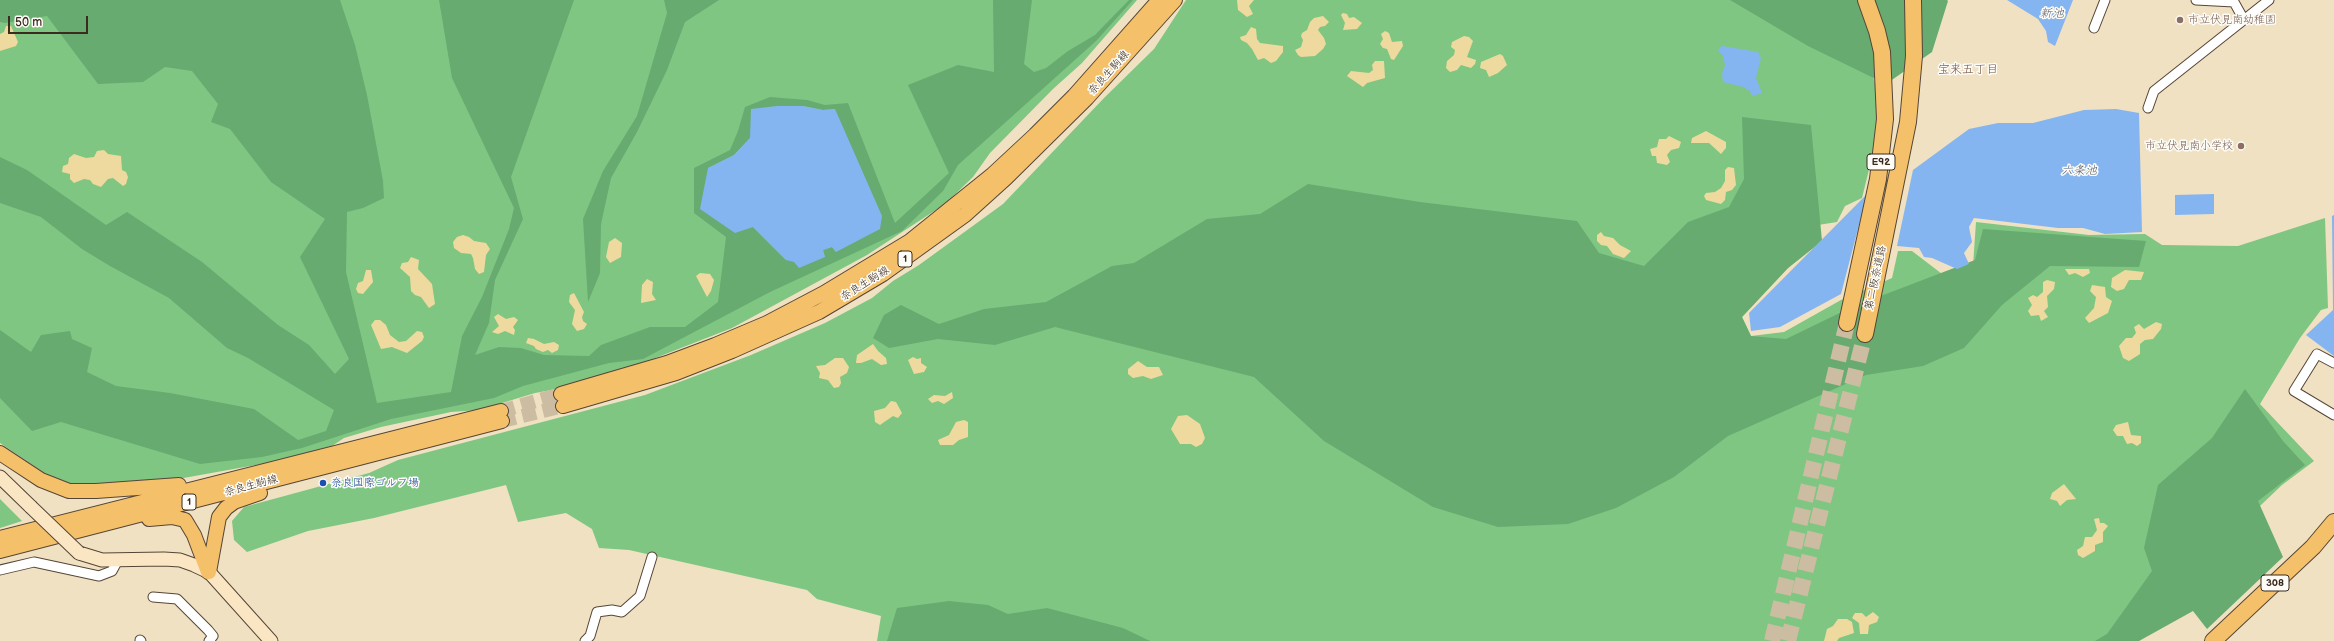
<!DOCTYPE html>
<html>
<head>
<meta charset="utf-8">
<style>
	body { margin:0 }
	#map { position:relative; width:2334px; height:641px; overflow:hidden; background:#f0e1c2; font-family:"Balsamiq Sans",sans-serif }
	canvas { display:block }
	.scale { position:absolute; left:8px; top:16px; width:80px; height:18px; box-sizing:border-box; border:2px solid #3b2a1e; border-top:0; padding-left:5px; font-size:12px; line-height:14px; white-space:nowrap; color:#3b2a1e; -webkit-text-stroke:3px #fdfcf7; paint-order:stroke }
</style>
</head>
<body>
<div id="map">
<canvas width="2334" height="641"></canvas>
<div class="scale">50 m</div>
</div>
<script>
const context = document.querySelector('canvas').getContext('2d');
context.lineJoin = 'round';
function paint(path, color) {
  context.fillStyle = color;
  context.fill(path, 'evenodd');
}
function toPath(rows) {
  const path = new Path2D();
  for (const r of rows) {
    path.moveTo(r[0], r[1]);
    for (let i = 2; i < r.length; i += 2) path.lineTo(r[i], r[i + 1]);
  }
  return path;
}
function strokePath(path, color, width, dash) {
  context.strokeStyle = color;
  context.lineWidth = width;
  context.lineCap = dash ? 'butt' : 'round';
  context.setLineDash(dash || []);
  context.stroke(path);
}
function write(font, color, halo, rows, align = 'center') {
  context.font = font + ' "Balsamiq Sans","Klee One",sans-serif';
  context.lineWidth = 3;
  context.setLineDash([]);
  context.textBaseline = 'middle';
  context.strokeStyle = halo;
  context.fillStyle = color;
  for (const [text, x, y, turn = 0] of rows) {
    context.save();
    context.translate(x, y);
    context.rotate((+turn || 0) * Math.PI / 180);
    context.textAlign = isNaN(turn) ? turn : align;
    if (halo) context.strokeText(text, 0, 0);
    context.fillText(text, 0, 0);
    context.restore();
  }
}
paint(toPath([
	[0,0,1137,0,1082,63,1053,89,990,153,973,177,945,204,867,255,732,328,635,366,557,389,535,393,479,410,451,412,381,427,344,438,332,446,267,463,178,479,149,482,69,484,49,476,0,443],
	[1186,0,1850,0,1857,15,1879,99,1875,145,1862,198,1845,206,1837,222,1818,225,1822,241,1788,268,1742,317,1751,336,1784,332,1841,300,1892,278,1898,251,1912,251,1946,277,1973,266,1976,222,2089,235,2145,234,2162,245,2238,246,2325,218,2328,308,2321,310,2300,338,2260,404,2314,461,2282,485,2118,641,877,641,881,616,817,599,807,590,629,550,599,548,592,529,566,513,518,522,506,485,374,518,308,531,247,552,234,540,232,521,244,507,369,473,398,460,645,395,751,355,825,323,872,298,893,281,919,265,1003,204,1104,98,1154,49],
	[0,499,22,521,0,528]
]), '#7fc682');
paint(toPath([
	[0,0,340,0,355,45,367,95,383,181,384,198,363,208,347,212,346,272,377,403,451,392,462,336,482,297,509,229,514,208,452,78,439,0,574,0,511,177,523,219,495,280,489,323,475,355,499,347,521,348,544,355,589,356,601,345,650,327,685,327,718,302,726,237,694,213,694,168,730,150,738,131,745,107,770,97,807,100,825,105,848,103,895,223,949,173,908,85,958,65,994,72,993,0,1032,0,1024,64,1034,72,1046,68,1068,51,1095,35,1129,0,1133,0,1096,41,958,165,943,191,902,231,770,292,643,359,609,363,523,386,494,398,391,419,302,448,262,457,200,464,61,422,32,431,0,398,0,330,31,352,41,335,70,331,72,339,92,348,87,372,116,386,170,393,254,409,298,440,326,431,334,410,248,358,227,348,169,298,110,266,82,249,41,217,0,203,0,157,27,170,106,225,127,212,202,262,278,325,309,345,335,374,349,359,300,257,325,219,271,182,230,129,211,122,218,104,192,71,165,67,143,82,98,84,47,16,5,23,0,22],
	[803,106,823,110,834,109,851,147,836,252,832,247,823,250,825,257,786,260,753,227,708,168,734,155,750,138],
	[664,0,719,0,685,22,667,70,637,132,611,178,601,224,600,273,588,302,583,219,603,171,637,116,667,13],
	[1730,0,1947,0,1948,1,1932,52,1886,84,1808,46],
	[1742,117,1811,125,1822,241,1788,268,1742,317,1751,336,1786,339,1852,307,1975,260,1983,229,2146,241,2139,267,2050,266,2002,305,1964,348,1923,366,1866,375,1728,436,1674,477,1616,508,1568,524,1498,527,1433,507,1324,441,1254,377,1055,327,995,345,938,339,889,348,873,338,884,315,901,305,939,324,984,309,1046,302,1112,266,1134,263,1207,219,1260,214,1308,184,1420,202,1577,221,1599,253,1644,266,1688,222,1729,207,1744,179],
	[2245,389,2283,441,2305,465,2258,501,2283,557,2207,629,2193,611,2139,641,2095,641,2107,634,2152,571,2144,548,2158,485,2212,438],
	[949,601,988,605,1008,614,1047,608,1123,628,1150,641,887,641,897,608]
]), '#67ab70');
paint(toPath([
	[1237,0,1254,0,1249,6,1253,14,1247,17,1238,10],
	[1343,13,1347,14,1349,18,1354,17,1362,23,1357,29,1343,30,1345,23,1341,15],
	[1323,16,1329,22,1325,26,1320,27,1318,30,1324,38,1326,44,1323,49,1315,56,1301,57,1298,55,1295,50,1301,47,1303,40,1301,36,1302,33,1307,30,1310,22,1314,18],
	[6,26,11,26,18,42,16,46,0,51,0,34,4,32],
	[1251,27,1256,29,1257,39,1260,43,1283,46,1283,52,1276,61,1271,63,1264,58,1258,60,1252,49,1247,43,1241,40,1240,37,1246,35],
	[1385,31,1389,33,1392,42,1402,41,1403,46,1394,60,1391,59,1387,49,1383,48,1380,44,1383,39,1381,34],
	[1464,36,1469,37,1473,41,1467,57,1476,60,1475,64,1471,68,1461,65,1457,70,1450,72,1446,68,1447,61,1454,55,1455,50,1451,47,1452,42],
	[1500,54,1503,56,1507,65,1498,73,1489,77,1486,70,1480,68,1481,62],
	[1375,61,1384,61,1385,78,1367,83,1363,87,1347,76,1351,71,1369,73,1373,70,1372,65],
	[1706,131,1726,142,1726,148,1721,154,1709,143,1691,143,1692,138],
	[1669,136,1681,142,1679,148,1671,150,1667,155,1670,162,1667,165,1657,163,1656,156,1652,156,1650,149,1657,147,1659,139,1666,139],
	[104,150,108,154,121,156,122,170,126,172,128,177,126,184,123,186,113,178,108,179,101,187,93,184,90,180,84,179,74,183,70,179,70,174,62,172,63,166,68,164,69,158,74,154,86,158,94,157,97,151],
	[1728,167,1734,168,1736,185,1732,190,1726,192,1725,200,1721,204,1706,200,1704,196,1706,193,1715,192,1721,188,1725,181,1725,170],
	[1601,232,1604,236,1613,238,1620,245,1631,251,1624,258,1613,254,1607,246,1601,245,1597,241,1597,235],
	[463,235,469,237,474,241,486,243,490,249,486,255,484,272,479,274,475,269,473,258,471,254,461,253,454,248,453,242,457,237],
	[615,238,622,243,621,257,610,263,606,257,609,242],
	[411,257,419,260,418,269,432,284,435,304,429,308,421,297,415,295,411,291,410,277,400,268,402,263,408,262],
	[2065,269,2089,269,2090,273,2083,277,2075,273,2069,275],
	[366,270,371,270,373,282,363,294,358,293,356,289,358,283,363,281],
	[2125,270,2144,272,2141,280,2129,280,2124,289,2117,291,2111,287,2112,278],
	[700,273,710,274,714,280,711,291,707,297,696,276],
	[647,279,653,282,652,294,656,300,641,303,642,285],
	[2047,280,2055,282,2054,289,2047,296,2048,307,2044,311,2048,317,2041,321,2039,315,2031,316,2028,311,2032,305,2028,298,2033,295,2037,297,2043,292,2043,282],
	[2092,285,2105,287,2106,297,2112,301,2108,313,2089,323,2085,318,2094,308,2096,297,2090,291],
	[574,293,584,312,582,317,583,321,587,324,584,329,577,331,572,324,575,310,569,302,570,295],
	[498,314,506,319,514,317,518,320,513,327,515,330,514,335,505,331,498,334,492,332,499,326,494,317],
	[375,320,380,320,386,325,390,335,399,342,406,341,417,331,422,332,424,337,422,341,407,353,392,347,381,349,371,325],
	[2156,322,2162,324,2161,329,2153,339,2145,340,2140,344,2140,354,2129,361,2123,358,2119,346,2126,338,2132,338,2136,333,2134,327,2139,324,2144,329],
	[528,338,534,339,544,344,554,342,559,345,558,350,552,353,548,350,543,352,536,349,534,346,526,343],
	[873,344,878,351,886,358,887,364,881,365,872,359,861,363,856,363,857,355],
	[913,357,917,359,921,358,921,363,927,367,924,372,914,374,908,360],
	[835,358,843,358,849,367,847,373,840,377,841,383,839,387,834,388,828,380,819,378,820,373,816,366,825,365],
	[1138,361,1147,367,1159,367,1163,375,1151,379,1143,376,1133,378,1128,374,1128,369],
	[952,392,953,398,944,404,938,401,932,403,928,399,934,395,945,396],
	[891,401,896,402,902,413,898,418,893,416,880,425,875,422,874,411,885,408],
	[1187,415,1200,424,1205,438,1202,444,1196,447,1191,444,1180,444,1171,429,1178,416],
	[964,420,968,422,968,437,959,440,953,445,940,445,938,440,949,435,956,422],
	[2128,422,2131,435,2141,436,2141,443,2137,446,2132,443,2127,444,2123,436,2117,436,2113,430,2116,425],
	[2064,484,2076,499,2067,500,2060,506,2057,501,2050,499,2052,493],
	[2099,518,2100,523,2104,523,2108,526,2103,532,2103,542,2095,545,2095,551,2083,558,2078,555,2077,550,2083,546,2085,537,2092,537,2097,530,2094,519],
	[1873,612,1879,617,1877,622,1869,625,1868,634,1860,634,1859,623,1852,618,1855,613,1862,613,1866,617],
	[1838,619,1847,619,1852,622,1854,633,1839,638,1837,641,1824,641,1827,629,1833,626]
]), '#eeda9e');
paint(toPath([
	[2007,0,2073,0,2055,46,2048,42,2046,31,2038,19],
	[1722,46,1758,52,1761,58,1756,78,1762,93,1752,96,1750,91,1743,87,1723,82,1722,74,1725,65,1723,56,1718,50],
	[777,106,803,106,823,110,835,109,882,216,880,229,836,252,832,247,823,250,825,257,799,268,794,262,786,260,753,227,735,233,700,209,708,168,734,155,750,138,751,109],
	[2116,109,2139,113,2142,232,2105,234,2083,228,2058,228,1974,218,1969,227,1972,242,1964,253,1969,264,1957,269,1932,258,1924,257,1919,248,1897,246,1913,170,1969,129,1998,123,2033,123,2084,110],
	[1867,194,1841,294,1780,327,1751,331,1749,313],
	[2214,194,2214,214,2175,215,2175,195],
	[2334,215,2334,356,2306,335,2333,310,2332,216]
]), '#85b5f0');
strokePath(toPath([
	[501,411,561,394],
	[502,421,563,406]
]), '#ccbca1', 14, [14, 7]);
strokePath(toPath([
	[1772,641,1847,323],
	[1788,641,1865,334]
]), '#ccbca1', 16, [16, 8]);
const street = toPath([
	[2196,0,2234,2,2244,20],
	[2094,28,2105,0],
	[2148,108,2154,91,2269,0],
	[2334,363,2317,354,2294,391,2334,415],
	[0,570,34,562,99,576,112,571,118,560],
	[153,597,177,599,208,630,213,636,209,641],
	[140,640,141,641],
	[585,641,590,636,597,612,612,610,622,612,640,596,652,557]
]);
const secondary = toPath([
	[0,477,31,507],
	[79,553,102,560,164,559,180,560,194,565,209,572,271,641]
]);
const primary = toPath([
	[561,394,667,363,715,345,767,323,824,293,910,241,992,175,1035,135,1074,96,1159,0],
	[563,406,676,373,732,351,819,312,883,274,965,215,1006,178,1087,98,1175,0],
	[0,453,41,480,69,491,96,491,179,485],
	[149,519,172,517,185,520,194,535,208,572],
	[0,538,501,411],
	[0,551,502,421],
	[209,572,219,517,226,508,234,502,260,493]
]);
const highway = toPath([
	[1847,323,1878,179,1885,119,1882,52,1877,31,1866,0],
	[1865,334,1908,122,1914,56,1913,0],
	[2213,641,2313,547,2334,522]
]);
strokePath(street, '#564537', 11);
strokePath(secondary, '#564537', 15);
strokePath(primary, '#564537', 16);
strokePath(highway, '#564537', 18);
strokePath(street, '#fff', 9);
strokePath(secondary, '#fbe6c3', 13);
strokePath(primary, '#f4c16a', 14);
strokePath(highway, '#f4c16a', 16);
const secondaryBridge = toPath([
	[31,507,79,553]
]);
strokePath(secondaryBridge, '#564537', 15, []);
strokePath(secondaryBridge, '#fbe6c3', 13);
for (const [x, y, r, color] of [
	[2180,20,4,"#8d6e63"],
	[2241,146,4,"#8d6e63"],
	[323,483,4,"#1a4fb4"]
]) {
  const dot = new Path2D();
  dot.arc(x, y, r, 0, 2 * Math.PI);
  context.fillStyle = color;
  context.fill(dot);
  strokePath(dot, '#fdfcf7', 1.5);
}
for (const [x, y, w] of [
	[1881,162,28],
	[905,259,14],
	[189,502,14],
	[2275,583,28]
]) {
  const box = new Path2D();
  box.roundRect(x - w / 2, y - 8, w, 16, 3);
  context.fillStyle = '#fdfcf7';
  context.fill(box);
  strokePath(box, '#3b2a1e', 1);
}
write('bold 10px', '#3b2a1e', null, [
	["E92",1881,162],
	["1",905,259],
	["1",189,502],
	["308",2275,583]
]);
write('11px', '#785e54', '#fdfcf7', [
	["市立伏見南幼稚園",2188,20],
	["市立伏見南小学校",2233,146,"right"]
], 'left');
write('11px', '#3b2a1e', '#fdfcf7', [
	["奈良生駒線",1109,73,-48],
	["第二阪奈道路",1876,278,-78],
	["奈良生駒線",865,284,-32],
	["奈良生駒線",251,486,-15]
]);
write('11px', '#164399', '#fdfcf7', [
	["奈良国際ゴルフ場",331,483]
], 'left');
write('italic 12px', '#555b68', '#fdfcf7', [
	["新池",2052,14],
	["六条池",2079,171]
]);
write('12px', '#735244', '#fdfcf7', [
	["宝来五丁目",1968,70]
]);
</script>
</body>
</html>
